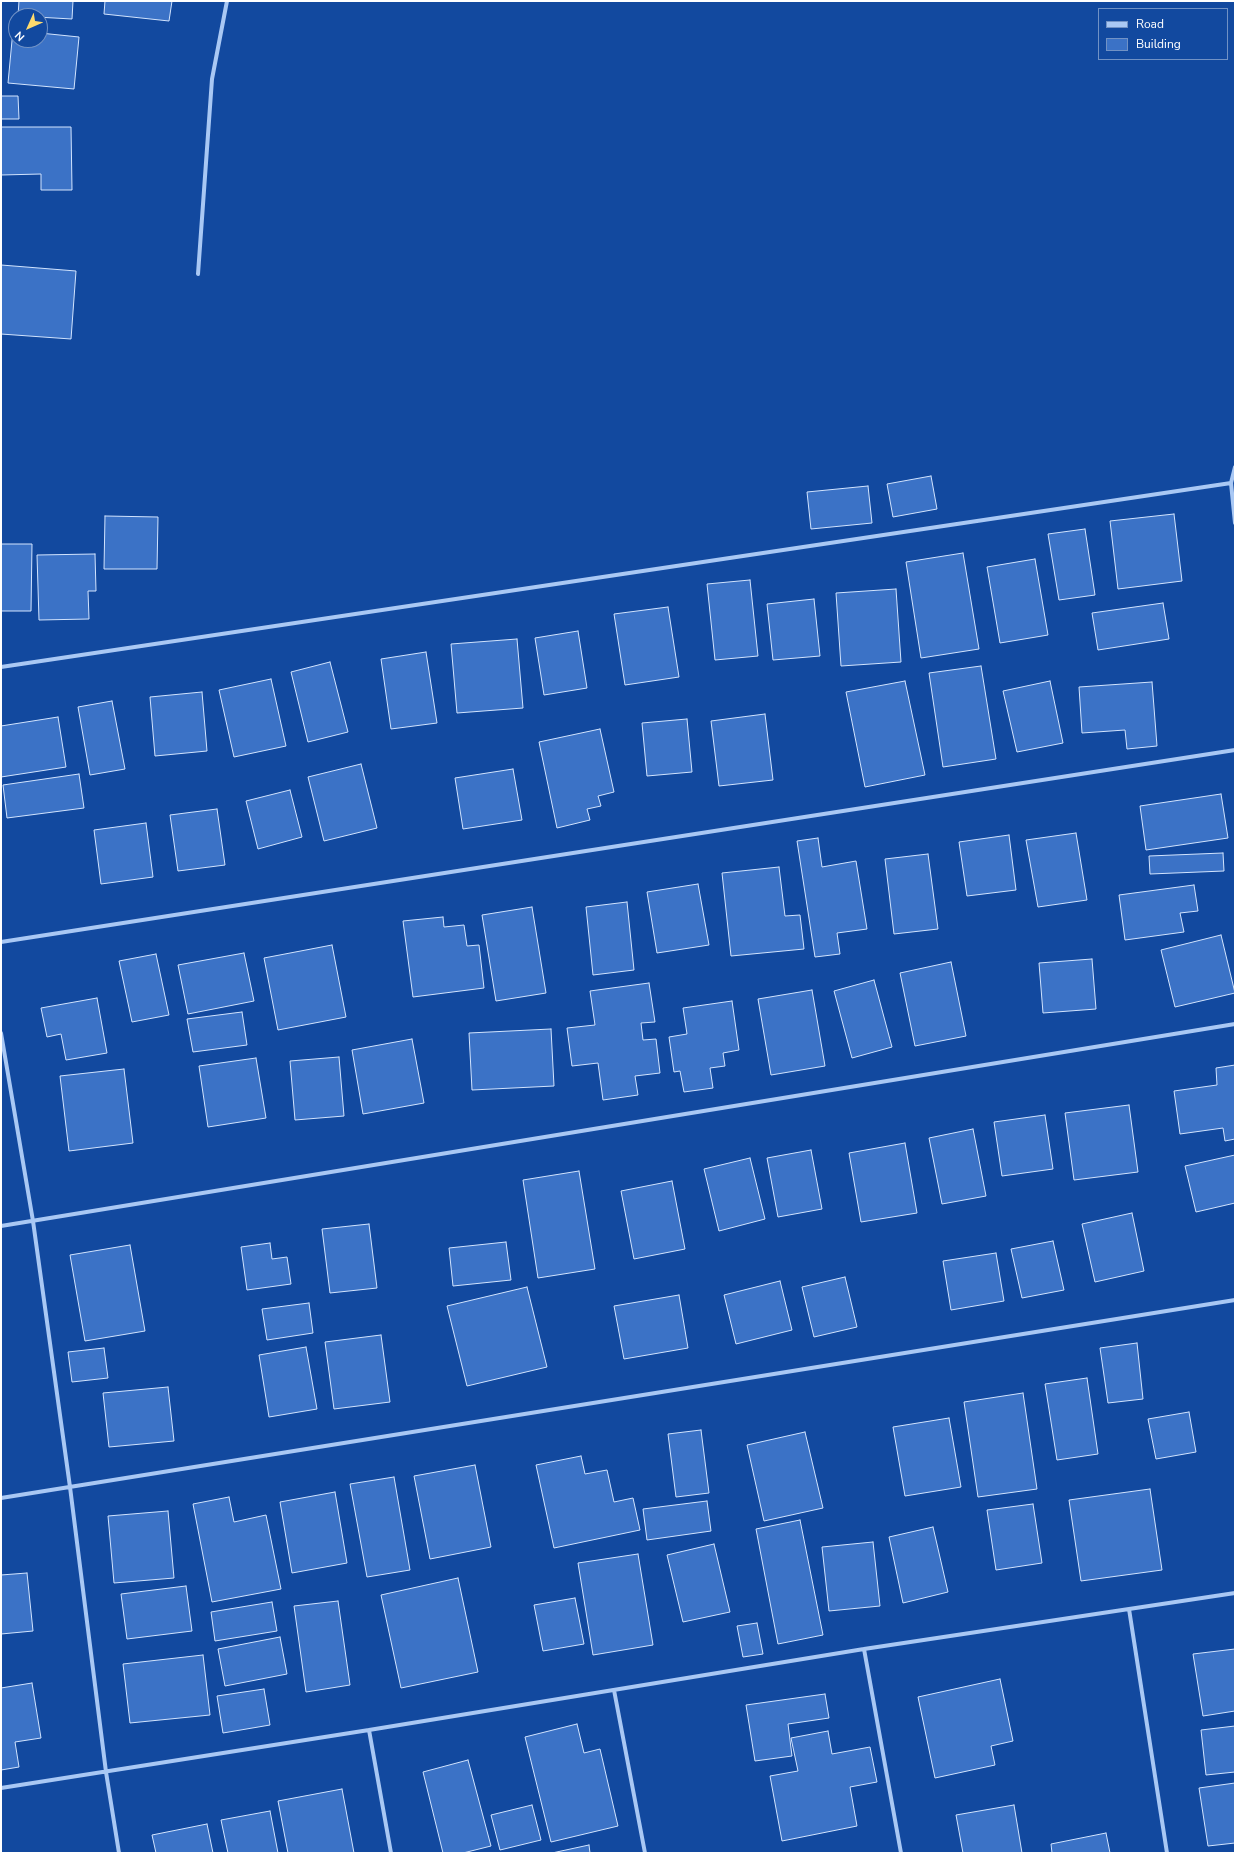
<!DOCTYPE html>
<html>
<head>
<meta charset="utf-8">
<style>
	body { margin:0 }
	#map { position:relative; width:1236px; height:1854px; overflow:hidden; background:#12499f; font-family:"Nunito Sans",sans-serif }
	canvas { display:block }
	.frame { position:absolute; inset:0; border:2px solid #fff; pointer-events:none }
	.legend { position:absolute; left:1098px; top:8px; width:130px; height:52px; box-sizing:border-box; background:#12499f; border:1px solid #7192c5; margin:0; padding:5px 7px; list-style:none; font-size:12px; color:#fff }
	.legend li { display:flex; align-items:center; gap:8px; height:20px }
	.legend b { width:20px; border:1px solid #7192c5 }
	.north { position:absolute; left:8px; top:8px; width:40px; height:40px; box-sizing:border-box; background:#12499f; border:1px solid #7192c5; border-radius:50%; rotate:225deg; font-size:11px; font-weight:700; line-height:16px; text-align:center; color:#fff }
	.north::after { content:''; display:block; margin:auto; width:14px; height:18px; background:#ffdb6d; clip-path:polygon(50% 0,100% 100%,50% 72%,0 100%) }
</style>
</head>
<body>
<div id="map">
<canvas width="1236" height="1854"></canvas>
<div class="frame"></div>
<ul class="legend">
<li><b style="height:5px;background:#a9c8f4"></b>Road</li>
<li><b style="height:11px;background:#3b72c6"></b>Building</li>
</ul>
<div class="north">N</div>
</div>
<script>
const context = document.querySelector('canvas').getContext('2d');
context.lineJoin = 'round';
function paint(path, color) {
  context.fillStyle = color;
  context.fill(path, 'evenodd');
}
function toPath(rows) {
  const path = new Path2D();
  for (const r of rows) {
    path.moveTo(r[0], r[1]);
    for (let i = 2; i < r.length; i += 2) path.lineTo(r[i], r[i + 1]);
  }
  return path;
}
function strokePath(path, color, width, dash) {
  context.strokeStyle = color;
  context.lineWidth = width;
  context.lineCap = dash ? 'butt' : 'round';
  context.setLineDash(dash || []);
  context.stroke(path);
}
const building = toPath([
	[19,1,73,1,72,19,18,16,19,1],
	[105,1,172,1,169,21,104,14,105,1],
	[13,30,16,30,16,40,40,40,40,33,79,37,74,89,8,83,13,30],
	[1,96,18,96,19,119,1,119,1,96],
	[1,127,71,127,72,190,41,190,41,174,1,175,1,127],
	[1,265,76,271,71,339,1,334,1,265],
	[931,476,937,509,893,517,887,484,931,476],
	[868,486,872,523,811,529,807,492,868,486],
	[1174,514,1182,581,1118,589,1110,521,1174,514],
	[105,516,158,517,157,569,104,569,105,516],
	[1085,529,1095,595,1059,600,1048,534,1085,529],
	[1,544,32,544,31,611,1,611,1,544],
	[963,553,979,649,921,658,906,562,963,553],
	[95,554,96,591,88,591,89,619,39,620,37,555,95,554],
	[1035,559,1048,635,1000,643,987,567,1035,559],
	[750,580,758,656,715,660,707,584,750,580],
	[896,589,901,662,841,666,836,593,896,589],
	[814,599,820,656,773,660,767,604,814,599],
	[1163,603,1169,639,1098,650,1092,613,1163,603],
	[668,607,679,677,625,685,614,614,668,607],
	[578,631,587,688,544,695,535,638,578,631],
	[517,639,523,708,457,713,451,644,517,639],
	[426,652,437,723,391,729,381,659,426,652],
	[330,662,348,732,308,742,291,672,330,662],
	[981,666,996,759,943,767,929,673,981,666],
	[271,679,286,746,234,757,219,690,271,679],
	[905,681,925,775,865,787,846,692,905,681],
	[1050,681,1063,743,1017,752,1003,691,1050,681],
	[1152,682,1157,746,1127,749,1125,730,1082,733,1079,687,1152,682],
	[202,692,207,751,155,756,150,697,202,692],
	[112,701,125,769,90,775,78,707,112,701],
	[765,714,773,780,719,786,711,721,765,714],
	[58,717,66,767,1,777,1,726,58,717],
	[687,719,692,772,647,776,642,723,687,719],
	[600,729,614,792,598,796,601,806,587,809,590,820,557,828,539,742,600,729],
	[361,764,377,828,324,841,308,777,361,764],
	[513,769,522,820,463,829,455,778,513,769],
	[79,774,84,808,7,818,3,785,79,774],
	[290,790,302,837,258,849,246,801,290,790],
	[1221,794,1228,838,1146,850,1140,806,1221,794],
	[217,809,225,865,178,871,170,815,217,809],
	[146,823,153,877,101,884,94,830,146,823],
	[1076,833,1087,900,1038,907,1026,840,1076,833],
	[1009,835,1016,890,967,896,959,842,1009,835],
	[818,838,822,867,856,861,867,929,837,933,840,954,815,957,797,841,818,838],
	[1223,853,1224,871,1150,874,1149,856,1223,853],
	[928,854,938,929,894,934,885,859,928,854],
	[779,867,785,916,800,915,804,949,731,956,722,873,779,867],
	[698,884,709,945,657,953,647,892,698,884],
	[1194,885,1198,911,1180,913,1184,932,1125,940,1119,895,1194,885],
	[627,902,634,970,593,975,586,907,627,902],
	[532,907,546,993,496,1001,482,915,532,907],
	[443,917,444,927,464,925,467,946,479,945,484,988,413,997,403,921,443,917],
	[1221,935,1235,993,1175,1007,1161,950,1221,935],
	[332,945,346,1017,278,1030,264,958,332,945],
	[244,953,254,1001,188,1014,178,965,244,953],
	[156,954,169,1015,132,1022,119,961,156,954],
	[1092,959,1096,1009,1043,1013,1039,963,1092,959],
	[951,962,966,1036,915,1046,900,973,951,962],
	[874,980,892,1047,852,1058,834,991,874,980],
	[649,983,655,1022,641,1023,643,1040,656,1039,660,1073,635,1076,638,1095,603,1100,598,1063,572,1066,567,1028,595,1025,590,991,649,983],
	[812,990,825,1066,771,1075,758,999,812,990],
	[97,998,107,1053,66,1060,61,1034,47,1037,41,1008,97,998],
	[732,1001,739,1050,723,1053,725,1066,710,1068,713,1088,684,1092,680,1071,674,1072,669,1037,687,1034,683,1008,732,1001],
	[242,1012,247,1045,193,1052,187,1019,242,1012],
	[551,1029,554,1086,472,1090,469,1033,551,1029],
	[412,1039,424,1103,363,1114,352,1050,412,1039],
	[339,1057,344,1116,295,1120,290,1061,339,1057],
	[256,1058,266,1118,208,1127,199,1066,256,1058],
	[1235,1065,1235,1139,1225,1141,1223,1128,1180,1134,1174,1091,1217,1085,1216,1068,1235,1065],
	[124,1069,133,1143,69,1151,60,1076,124,1069],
	[1129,1105,1138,1172,1074,1180,1065,1113,1129,1105],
	[1045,1115,1053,1169,1002,1176,994,1122,1045,1115],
	[973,1129,986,1196,942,1204,929,1138,973,1129],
	[905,1143,917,1213,861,1222,849,1153,905,1143],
	[811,1150,822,1209,778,1217,767,1158,811,1150],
	[1235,1155,1235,1203,1196,1212,1185,1166,1235,1155],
	[750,1158,765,1219,719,1231,704,1169,750,1158],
	[579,1171,595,1269,538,1278,523,1180,579,1171],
	[672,1181,685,1249,634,1259,621,1191,672,1181],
	[1132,1213,1144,1271,1095,1282,1082,1224,1132,1213],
	[369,1224,377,1288,330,1293,322,1229,369,1224],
	[1053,1241,1064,1290,1022,1298,1011,1249,1053,1241],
	[506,1242,511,1280,453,1286,449,1248,506,1242],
	[270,1243,272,1259,287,1257,291,1284,247,1290,241,1247,270,1243],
	[130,1245,145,1331,85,1341,70,1255,130,1245],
	[996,1253,1004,1301,951,1310,943,1261,996,1253],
	[845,1277,857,1327,814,1337,802,1287,845,1277],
	[780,1281,792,1330,736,1344,724,1295,780,1281],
	[527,1287,547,1367,467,1386,447,1306,527,1287],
	[679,1295,688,1348,624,1359,614,1306,679,1295],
	[309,1303,313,1333,267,1340,262,1309,309,1303],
	[381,1335,390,1402,334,1409,325,1342,381,1335],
	[1137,1343,1143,1399,1108,1403,1100,1348,1137,1343],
	[306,1347,317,1409,269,1417,259,1355,306,1347],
	[104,1348,108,1378,72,1382,68,1352,104,1348],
	[1087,1378,1098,1454,1057,1460,1045,1384,1087,1378],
	[168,1387,174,1441,109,1447,103,1393,168,1387],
	[1023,1393,1037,1489,978,1497,964,1402,1023,1393],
	[1189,1412,1196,1452,1156,1459,1148,1419,1189,1412],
	[949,1418,961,1487,905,1496,893,1427,949,1418],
	[701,1430,709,1493,676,1497,668,1434,701,1430],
	[805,1432,823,1508,764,1521,747,1445,805,1432],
	[581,1456,585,1474,607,1470,614,1502,633,1498,640,1530,554,1548,536,1465,581,1456],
	[475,1465,491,1547,430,1559,414,1476,475,1465],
	[394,1477,410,1570,367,1577,350,1484,394,1477],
	[1150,1489,1162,1570,1081,1581,1069,1500,1150,1489],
	[335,1492,347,1563,292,1573,280,1502,335,1492],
	[229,1497,234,1522,266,1515,281,1589,212,1602,193,1504,229,1497],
	[707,1501,711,1531,647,1540,643,1509,707,1501],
	[1033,1504,1042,1563,996,1570,987,1510,1033,1504],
	[168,1511,174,1578,114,1583,108,1516,168,1511],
	[800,1520,823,1635,778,1644,756,1529,800,1520],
	[933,1527,948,1592,903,1603,889,1537,933,1527],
	[873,1542,880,1606,829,1611,822,1547,873,1542],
	[714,1544,730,1612,683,1622,667,1555,714,1544],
	[638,1554,653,1645,593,1655,578,1563,638,1554],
	[27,1573,33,1631,1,1634,1,1575,27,1573],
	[458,1578,478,1672,401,1688,381,1595,458,1578],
	[186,1586,192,1631,127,1639,121,1594,186,1586],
	[575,1598,584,1644,543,1651,534,1605,575,1598],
	[338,1601,350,1685,306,1692,294,1606,338,1601],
	[272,1602,277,1631,215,1641,211,1612,272,1602],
	[757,1623,763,1654,743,1657,737,1626,757,1623],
	[280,1637,287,1674,225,1686,218,1649,280,1637],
	[1235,1649,1235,1711,1203,1716,1193,1654,1235,1649],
	[203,1655,210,1715,130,1723,123,1664,203,1655],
	[1000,1679,1013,1741,991,1746,995,1765,935,1778,918,1697,1000,1679],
	[32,1683,41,1738,15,1742,19,1767,1,1770,1,1688,32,1683],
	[264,1689,270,1725,223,1733,217,1696,264,1689],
	[825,1694,829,1718,788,1724,792,1756,755,1761,746,1705,825,1694],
	[577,1724,584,1753,600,1749,618,1826,551,1842,525,1737,577,1724],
	[1235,1726,1235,1772,1206,1775,1201,1730,1235,1726],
	[828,1731,832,1754,870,1747,877,1782,850,1787,857,1826,782,1841,770,1776,798,1771,791,1738,828,1731],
	[468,1760,491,1846,463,1853,443,1853,423,1772,468,1760],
	[1235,1783,1235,1843,1208,1846,1199,1788,1235,1783],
	[342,1789,354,1853,288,1853,278,1801,342,1789],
	[532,1805,541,1840,500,1850,491,1815,532,1805],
	[1014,1805,1022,1853,963,1853,956,1815,1014,1805],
	[270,1811,278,1853,228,1853,221,1820,270,1811],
	[207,1824,213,1853,156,1853,152,1835,207,1824],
	[1106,1833,1110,1853,1052,1853,1051,1844,1106,1833],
	[589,1845,590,1853,552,1853,589,1845]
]);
paint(building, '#3b72c6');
strokePath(building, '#d2e4fe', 1);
strokePath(toPath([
	[198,274,212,79,227,1],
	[1235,467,1231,483,1235,523],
	[1,667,1231,483],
	[1,942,1235,750],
	[1,1033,33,1221,70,1487,106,1772,119,1853],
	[1,1226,1235,1024],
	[1,1498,1235,1300],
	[1129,1609,1167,1853],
	[864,1649,901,1853],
	[614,1690,645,1853],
	[369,1730,391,1853],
	[1,1788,369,1730,864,1649,1235,1593]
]), '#a9c8f4', 4);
</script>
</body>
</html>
